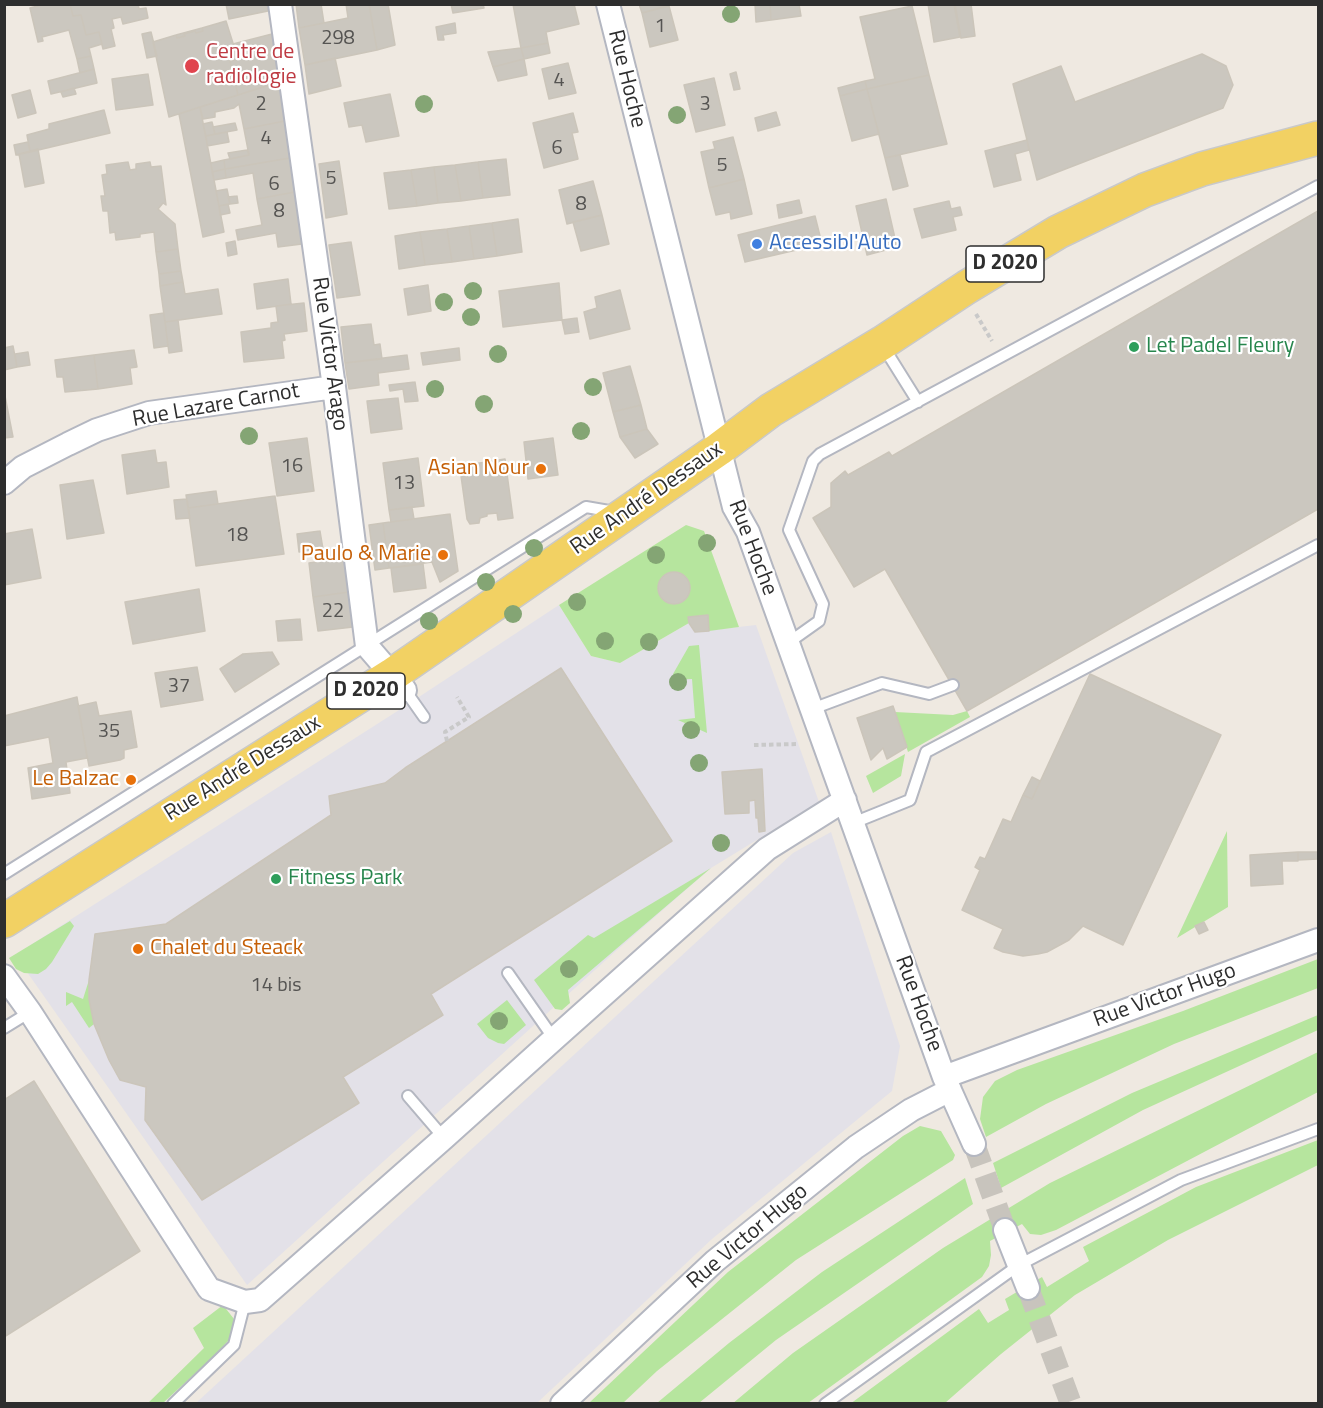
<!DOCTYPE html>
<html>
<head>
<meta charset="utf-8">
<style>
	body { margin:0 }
	#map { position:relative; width:1323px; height:1408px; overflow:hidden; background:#efe9e1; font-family:"Titillium Web",sans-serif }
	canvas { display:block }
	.frame { position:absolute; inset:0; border:6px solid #2e2e2e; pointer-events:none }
</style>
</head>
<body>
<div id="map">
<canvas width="1323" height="1408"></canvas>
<div class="frame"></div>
</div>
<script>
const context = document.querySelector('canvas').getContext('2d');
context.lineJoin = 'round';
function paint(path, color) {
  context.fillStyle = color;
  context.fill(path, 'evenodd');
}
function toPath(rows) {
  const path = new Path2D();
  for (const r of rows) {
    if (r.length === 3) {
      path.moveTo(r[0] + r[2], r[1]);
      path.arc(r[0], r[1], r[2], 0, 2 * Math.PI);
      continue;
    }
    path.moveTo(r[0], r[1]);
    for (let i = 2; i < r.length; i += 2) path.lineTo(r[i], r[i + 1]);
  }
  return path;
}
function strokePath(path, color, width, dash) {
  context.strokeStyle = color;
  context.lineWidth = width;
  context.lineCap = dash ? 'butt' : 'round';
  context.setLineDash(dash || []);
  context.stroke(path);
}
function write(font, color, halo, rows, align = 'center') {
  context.font = font + ' "Titillium Web",sans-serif';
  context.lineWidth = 4.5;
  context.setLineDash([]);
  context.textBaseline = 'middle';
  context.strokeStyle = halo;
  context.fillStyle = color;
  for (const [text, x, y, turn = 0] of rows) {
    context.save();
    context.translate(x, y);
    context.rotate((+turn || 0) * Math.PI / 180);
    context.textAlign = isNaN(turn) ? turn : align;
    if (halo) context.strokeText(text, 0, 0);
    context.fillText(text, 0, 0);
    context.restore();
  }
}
paint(toPath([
	[559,605,591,656,620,663,689,623,695,632,756,625,819,802,711,868,617,950,247,1285,15,955,396,712],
	[831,832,900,1046,892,1091,712,1239,537,1403,196,1403,793,853]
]), '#e3e1e8');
paint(toPath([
	[686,525,704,531,739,627,709,631,708,615,689,617,689,623,620,663,591,656,559,605],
	[699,645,707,733,678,720,695,718,692,679,673,680,673,674,689,646],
	[967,711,970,717,908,752,895,712,953,715],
	[905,754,901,776,873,793,866,776],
	[1227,831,1228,907,1177,938],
	[711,868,568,990,570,1003,562,1010,555,1009,534,980,588,935,594,938],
	[70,921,74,926,52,962,46,969,38,974,24,973,16,969,9,958],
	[1318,959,1318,988,1174,1044,1046,1104,986,1137,980,1119,983,1097,995,1081,1017,1070,1183,1011],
	[89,980,89,999,94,1024,89,1028,72,1002,66,1006,66,992,83,999],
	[507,1000,526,1025,504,1044,498,1043,488,1038,477,1024],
	[1318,1015,1318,1030,1143,1110,1001,1188,993,1163,1132,1093],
	[1318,1052,1318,1092,1056,1230,1041,1235,1030,1234,1022,1224,990,1241,991,1255,989,1266,982,1277,808,1403,732,1404,793,1353,943,1248,1050,1183],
	[920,1126,941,1131,955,1155,953,1160,796,1260,657,1371,623,1403,589,1403,728,1272,903,1136],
	[1318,1140,1318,1165,1168,1240,1075,1295,1001,1354,945,1403,850,1404,979,1309,988,1323,1009,1310,1005,1299,1042,1277,1047,1287,1089,1261,1083,1247,1196,1187],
	[965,1178,973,1204,776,1340,699,1403,657,1403,729,1343,822,1272],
	[223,1305,234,1319,231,1338,211,1359,163,1403,147,1404,204,1348,193,1328]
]), '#b6e59e');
const building = toPath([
	[45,4,70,4,73,16,81,15,86,35,99,32,102,44,89,48,91,56,77,59,69,30,42,37,43,41,38,42,30,8,45,4],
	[70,4,138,4,139,9,146,8,148,18,123,24,121,17,112,19,114,28,111,29,115,46,103,49,99,32,86,35,81,15,73,16,70,4],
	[226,4,267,4,268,11,229,19,226,4],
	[296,4,321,4,324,23,299,28,296,4],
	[346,4,369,4,377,50,305,65,299,28,348,18,346,4],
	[369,4,388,4,395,45,377,50,369,4],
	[451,4,483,4,484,8,453,13,451,4],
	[513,4,574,4,579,24,546,32,548,43,521,48,513,4],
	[639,4,673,4,642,13,639,4],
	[755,4,770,4,771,20,756,22,755,4],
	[770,4,799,4,801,16,771,20,770,4],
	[928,4,954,4,960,37,934,42,928,4],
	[955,4,971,4,975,36,961,38,955,4],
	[669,6,678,40,650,47,642,13,669,6],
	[912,6,929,75,867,89,865,81,875,79,860,17,912,6],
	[226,21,238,59,230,61,238,95,169,117,153,42,176,35,177,38,185,36,184,34,195,31,196,33,203,31,202,28,226,21],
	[455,23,456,33,443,35,444,40,438,40,436,27,455,23],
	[202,28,203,31,196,33,195,31,184,34,185,36,177,38,176,35,202,28],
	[151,32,157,56,147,58,142,34,151,32],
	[272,34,279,82,238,95,230,61,238,59,233,44,272,34],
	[548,43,550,53,524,59,521,48,548,43],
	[521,48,524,59,493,67,488,52,521,48],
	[1202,54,1226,66,1233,85,1223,108,1037,180,1013,84,1061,66,1075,102,1202,54],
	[91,56,94,69,80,73,77,59,91,56],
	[335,58,341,86,309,94,305,65,335,58],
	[524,59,527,75,498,81,493,67,524,59],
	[568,63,576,93,549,99,542,69,568,63],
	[94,69,97,83,51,94,48,81,94,69],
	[736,72,740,89,734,90,730,74,736,72],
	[148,74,153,105,116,110,112,79,148,74],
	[929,75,947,144,885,158,867,89,929,75],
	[714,78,725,125,696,132,684,85,714,78],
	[865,81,867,89,840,96,838,88,865,81],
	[279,82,285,121,244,129,239,104,234,108,215,112,215,117,203,119,200,107,279,82],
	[74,88,76,94,63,97,61,92,74,88],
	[867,89,879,134,852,141,840,96,867,89],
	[30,90,36,113,18,118,12,95,30,90],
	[390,94,399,136,366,142,362,125,349,127,344,103,390,94],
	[200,107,224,232,203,237,179,114,200,107],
	[104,110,110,133,30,152,27,135,49,129,49,124,104,110],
	[776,112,780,125,758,131,755,118,776,112],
	[573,113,578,132,572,133,578,159,544,168,533,123,573,113],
	[285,121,290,158,225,169,224,160,249,155,244,129,285,121],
	[212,122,215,134,206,136,203,124,212,122],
	[235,123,237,130,215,134,213,127,235,123],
	[227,132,229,142,207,146,206,136,227,132],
	[733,137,744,179,709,188,701,152,715,149,713,142,733,137],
	[1027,140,1029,150,1015,154,1021,180,994,187,985,151,1027,140],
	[28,142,30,152,16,155,14,145,28,142],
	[38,149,44,183,25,187,19,154,38,149],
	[247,150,249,155,230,159,228,153,247,150],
	[900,155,908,186,893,190,885,158,900,155],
	[290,158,295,192,257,199,253,173,226,178,225,169,290,158],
	[506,159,510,195,483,198,478,162,506,159],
	[224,160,225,169,212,172,211,163,224,160],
	[339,161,347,214,326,218,319,164,339,161],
	[128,162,130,170,136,169,136,164,150,162,151,167,161,166,166,205,163,203,158,209,175,224,178,249,156,252,154,232,140,234,140,237,116,240,115,232,110,233,108,211,103,211,101,196,105,196,102,175,107,174,106,165,128,162],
	[478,162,483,198,461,201,455,165,478,162],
	[455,165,461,201,438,203,434,167,455,165],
	[434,167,438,203,417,206,411,170,434,167],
	[225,169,226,178,214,180,212,172,225,169],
	[411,170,417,206,389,209,384,173,411,170],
	[744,179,752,214,731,219,730,212,716,215,709,188,744,179],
	[593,181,602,215,567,224,559,190,593,181],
	[227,189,230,204,219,206,216,191,227,189],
	[295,192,302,244,278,247,276,233,238,240,236,230,262,225,257,199,295,192],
	[237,196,238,203,230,204,228,197,237,196],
	[886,199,897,247,867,255,856,206,886,199],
	[799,200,802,213,779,218,777,205,799,200],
	[949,201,951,209,960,207,962,215,953,217,956,230,922,238,914,209,949,201],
	[228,204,230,213,220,215,219,206,228,204],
	[1318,211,1318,509,967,711,885,569,854,587,813,518,831,507,831,483,845,471,848,475,889,452,892,456,1318,211],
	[602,215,609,244,581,251,573,222,602,215],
	[815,216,822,244,745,262,738,235,815,216],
	[518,219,522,252,497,256,492,223,518,219],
	[492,223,497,256,474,259,469,226,492,223],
	[469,226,474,259,452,262,447,229,469,226],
	[447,229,452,262,425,265,420,232,447,229],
	[420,232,425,265,399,269,395,236,420,232],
	[235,241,237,254,228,256,226,243,235,241],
	[351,242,360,295,337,298,329,245,351,242],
	[178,249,181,271,159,274,156,252,178,249],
	[181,271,183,282,160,286,159,274,181,271],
	[288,279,291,304,257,309,254,284,288,279],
	[183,282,185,294,218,289,222,314,165,322,160,286,183,282],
	[559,283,562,320,503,327,499,291,559,283],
	[428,285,431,311,408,315,404,289,428,285],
	[620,290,630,329,590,339,584,312,597,308,595,297,620,290],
	[304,303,307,331,284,334,285,340,282,341,284,358,244,362,241,332,271,328,271,323,278,322,276,306,304,303],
	[164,313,168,346,154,348,150,315,164,313],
	[577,318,579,332,565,334,562,320,577,318],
	[178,320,182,351,169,353,165,322,178,320],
	[371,324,374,345,380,344,382,359,345,363,341,327,371,324],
	[13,346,17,367,4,370,4,348,13,346],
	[459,348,460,360,423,365,421,353,459,348],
	[134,350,137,367,130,368,132,384,98,389,94,355,134,350],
	[28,352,30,365,17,367,15,354,28,352],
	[94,355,98,389,65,392,63,377,57,377,55,360,94,355],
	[407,355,409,369,378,373,379,385,349,389,345,363,407,355],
	[630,366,641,405,613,412,603,373,630,366],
	[415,382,418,401,405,402,403,389,390,391,389,385,415,382],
	[4,391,13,437,4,438,4,391],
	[398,398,402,429,371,433,367,401,398,398],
	[641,405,647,429,620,437,613,412,641,405],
	[647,429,658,444,635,458,620,437,647,429],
	[307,438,314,491,277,496,269,443,307,438],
	[553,438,558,475,528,479,524,442,553,438],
	[155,450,157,463,166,462,169,487,127,494,122,455,155,450],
	[418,458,424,506,389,510,383,463,418,458],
	[505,459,513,518,498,520,497,513,487,514,487,516,480,518,479,523,470,524,467,519,461,476,462,476,461,466,505,459],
	[93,480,104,533,67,539,60,485,93,480],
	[216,491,218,504,188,508,186,495,216,491],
	[275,496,284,554,196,566,188,508,275,496],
	[187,499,190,518,176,519,174,500,187,499],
	[412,507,414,519,391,522,389,510,412,507],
	[450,514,458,571,440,582,432,562,389,568,383,523,450,514],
	[383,523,389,568,375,570,369,525,383,523],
	[32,529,41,578,4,585,4,534,32,529],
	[320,531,323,549,299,552,297,534,320,531],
	[345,558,349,592,313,597,309,563,345,558],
	[423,564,426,588,394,592,391,568,423,564],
	[674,588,16],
	[199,589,205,631,133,644,125,602,199,589],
	[349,592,353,627,318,631,313,597,349,592],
	[708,615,709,631,695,632,689,623,688,617,708,615],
	[300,619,302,640,278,641,276,621,300,619],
	[272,652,279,664,235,692,220,669,243,654,272,652],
	[197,667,203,700,161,707,155,673,197,667],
	[561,668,672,841,431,994,443,1015,343,1077,359,1103,202,1200,145,1120,146,1087,120,1080,109,1060,94,1024,89,999,89,980,95,934,166,924,331,815,329,796,385,783,405,768,561,668],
	[1090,674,1221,735,1123,945,1083,926,1069,940,1047,952,1038,954,1023,956,1003,952,994,948,1003,929,962,910,980,870,975,867,980,857,985,859,1003,819,1011,822,1023,795,1032,799,1090,674],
	[77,697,87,758,66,762,70,793,32,799,28,768,53,763,49,737,4,746,4,716,77,697],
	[96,702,99,716,131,711,137,747,124,750,124,758,120,760,89,766,78,706,96,702],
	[893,706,907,747,887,759,883,748,871,760,857,718,893,706],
	[762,769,765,831,759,832,758,818,756,818,755,800,749,801,749,813,725,814,722,772,762,769],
	[1032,777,1040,781,1032,799,1023,795,1032,777],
	[1298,852,1318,852,1318,859,1298,860,1298,852],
	[1298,852,1298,861,1282,861,1283,884,1251,886,1250,855,1298,852],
	[1204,922,1208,930,1199,934,1195,926,1204,922],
	[34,1081,140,1251,4,1337,4,1100,34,1081]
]);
paint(building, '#cbc7bf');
strokePath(building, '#cbc5ba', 1.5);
strokePath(toPath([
	[974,1144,1005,1230],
	[1028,1288,1071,1404]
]), '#c8c4bd', 22, [22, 11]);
const lane = toPath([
	[883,346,918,402],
	[788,643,819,621,823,604,789,530,813,461,820,454,1318,186],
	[405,690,424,717],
	[812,709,882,683,929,694,953,685],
	[853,823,910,800,926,752,1318,545],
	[4,874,586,507,615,512],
	[508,973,554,1039],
	[4,1028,30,1012],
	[408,1096,444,1138],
	[173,1404,234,1345,245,1302],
	[825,1404,1019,1265,1181,1180,1318,1129]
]);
const street = toPath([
	[280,4,334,387,367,646,405,690],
	[608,4,734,507,748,532,944,1077,974,1144],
	[4,483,23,467,68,444,97,430,149,413,334,387],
	[4,976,30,1012,209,1289,245,1302,260,1300,444,1138,554,1039,767,849,845,800],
	[944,1077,1318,940],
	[1005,1230,1028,1288],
	[562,1404,715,1261,856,1147,911,1110,950,1090]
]);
const primary = toPath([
	[4,921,392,675,719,449,771,410,882,343,967,287,1058,232,1145,190,1202,169,1318,138]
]);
strokePath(lane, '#b4b7c1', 14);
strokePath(street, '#b4b7c1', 26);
strokePath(primary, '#c9c9c9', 36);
strokePath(toPath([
	[976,314,992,341],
	[447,741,445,732,469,717,457,697],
	[754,745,798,744]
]), '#c9c9c9', 4, [4.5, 3]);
strokePath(lane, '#fff', 10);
strokePath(street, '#fff', 22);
strokePath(primary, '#f2d163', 33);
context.fillStyle = '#84a574';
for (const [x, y] of [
	[731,14],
	[424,104],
	[677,115],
	[473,291],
	[444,302],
	[471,317],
	[498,354],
	[593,387],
	[435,389],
	[484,404],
	[581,431],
	[249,436],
	[707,543],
	[534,548],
	[656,555],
	[486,582],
	[577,602],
	[513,614],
	[429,621],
	[605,641],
	[649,642],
	[678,682],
	[691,730],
	[699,763],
	[721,843],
	[569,969],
	[499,1021]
]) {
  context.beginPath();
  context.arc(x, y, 9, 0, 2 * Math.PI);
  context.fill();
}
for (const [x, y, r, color] of [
	[192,66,8,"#e0444e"],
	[757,244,6,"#3f7fe0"],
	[1134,347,6,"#2e9e5b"],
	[541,469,6,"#e8710a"],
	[443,555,6,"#e8710a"],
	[131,780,6,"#e8710a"],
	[276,879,6,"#2e9e5b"],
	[138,949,6,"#e8710a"]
]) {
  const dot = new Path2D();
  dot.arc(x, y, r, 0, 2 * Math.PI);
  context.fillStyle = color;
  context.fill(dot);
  strokePath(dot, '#fff', 2);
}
write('20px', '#555452', null, [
	["1",660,27],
	["298",338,39],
	["4",559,81],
	["2",261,105],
	["3",705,105],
	["4",266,139],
	["6",557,149],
	["5",722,166],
	["5",331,179],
	["6",274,185],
	["8",581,205],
	["8",279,212],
	["16",292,467],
	["13",404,484],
	["18",237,536],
	["22",333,612],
	["37",179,687],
	["35",109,732],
	["14 bis",276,986]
]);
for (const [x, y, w] of [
	[1005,264,78],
	[366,691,78]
]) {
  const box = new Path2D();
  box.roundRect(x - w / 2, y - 18, w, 36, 4.5);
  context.fillStyle = '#fff';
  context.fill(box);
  strokePath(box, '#2e2e2e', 1.5);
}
write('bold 21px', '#2e2e2e', null, [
	["D 2020",1005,264],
	["D 2020",366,691]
]);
write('22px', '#be3a42', '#fff', [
	["Centre de",206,53],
	["radiologie",206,78]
], 'left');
write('22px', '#2e2e2e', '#fff', [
	["Rue Hoche",626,79,76],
	["Rue Victor Arago",329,354,82],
	["Rue Lazare Carnot",216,406,-10],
	["Rue André Dessaux",647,499,-35],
	["Rue Hoche",752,548,69],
	["Rue André Dessaux",243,769,-32],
	["Rue Victor Hugo",1165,996,-20],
	["Rue Hoche",918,1004,70],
	["Rue Victor Hugo",748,1237,-40]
]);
write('22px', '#366cbe', '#fff', [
	["Accessibl'Auto",769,244]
], 'left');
write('22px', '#27864d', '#fff', [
	["Let Padel Fleury",1146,347],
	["Fitness Park",288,879]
], 'left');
write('22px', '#c56008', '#fff', [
	["Asian Nour",529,469],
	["Paulo & Marie",431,555],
	["Le Balzac",119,780],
	["Chalet du Steack",150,949,"left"]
], 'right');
</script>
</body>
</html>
